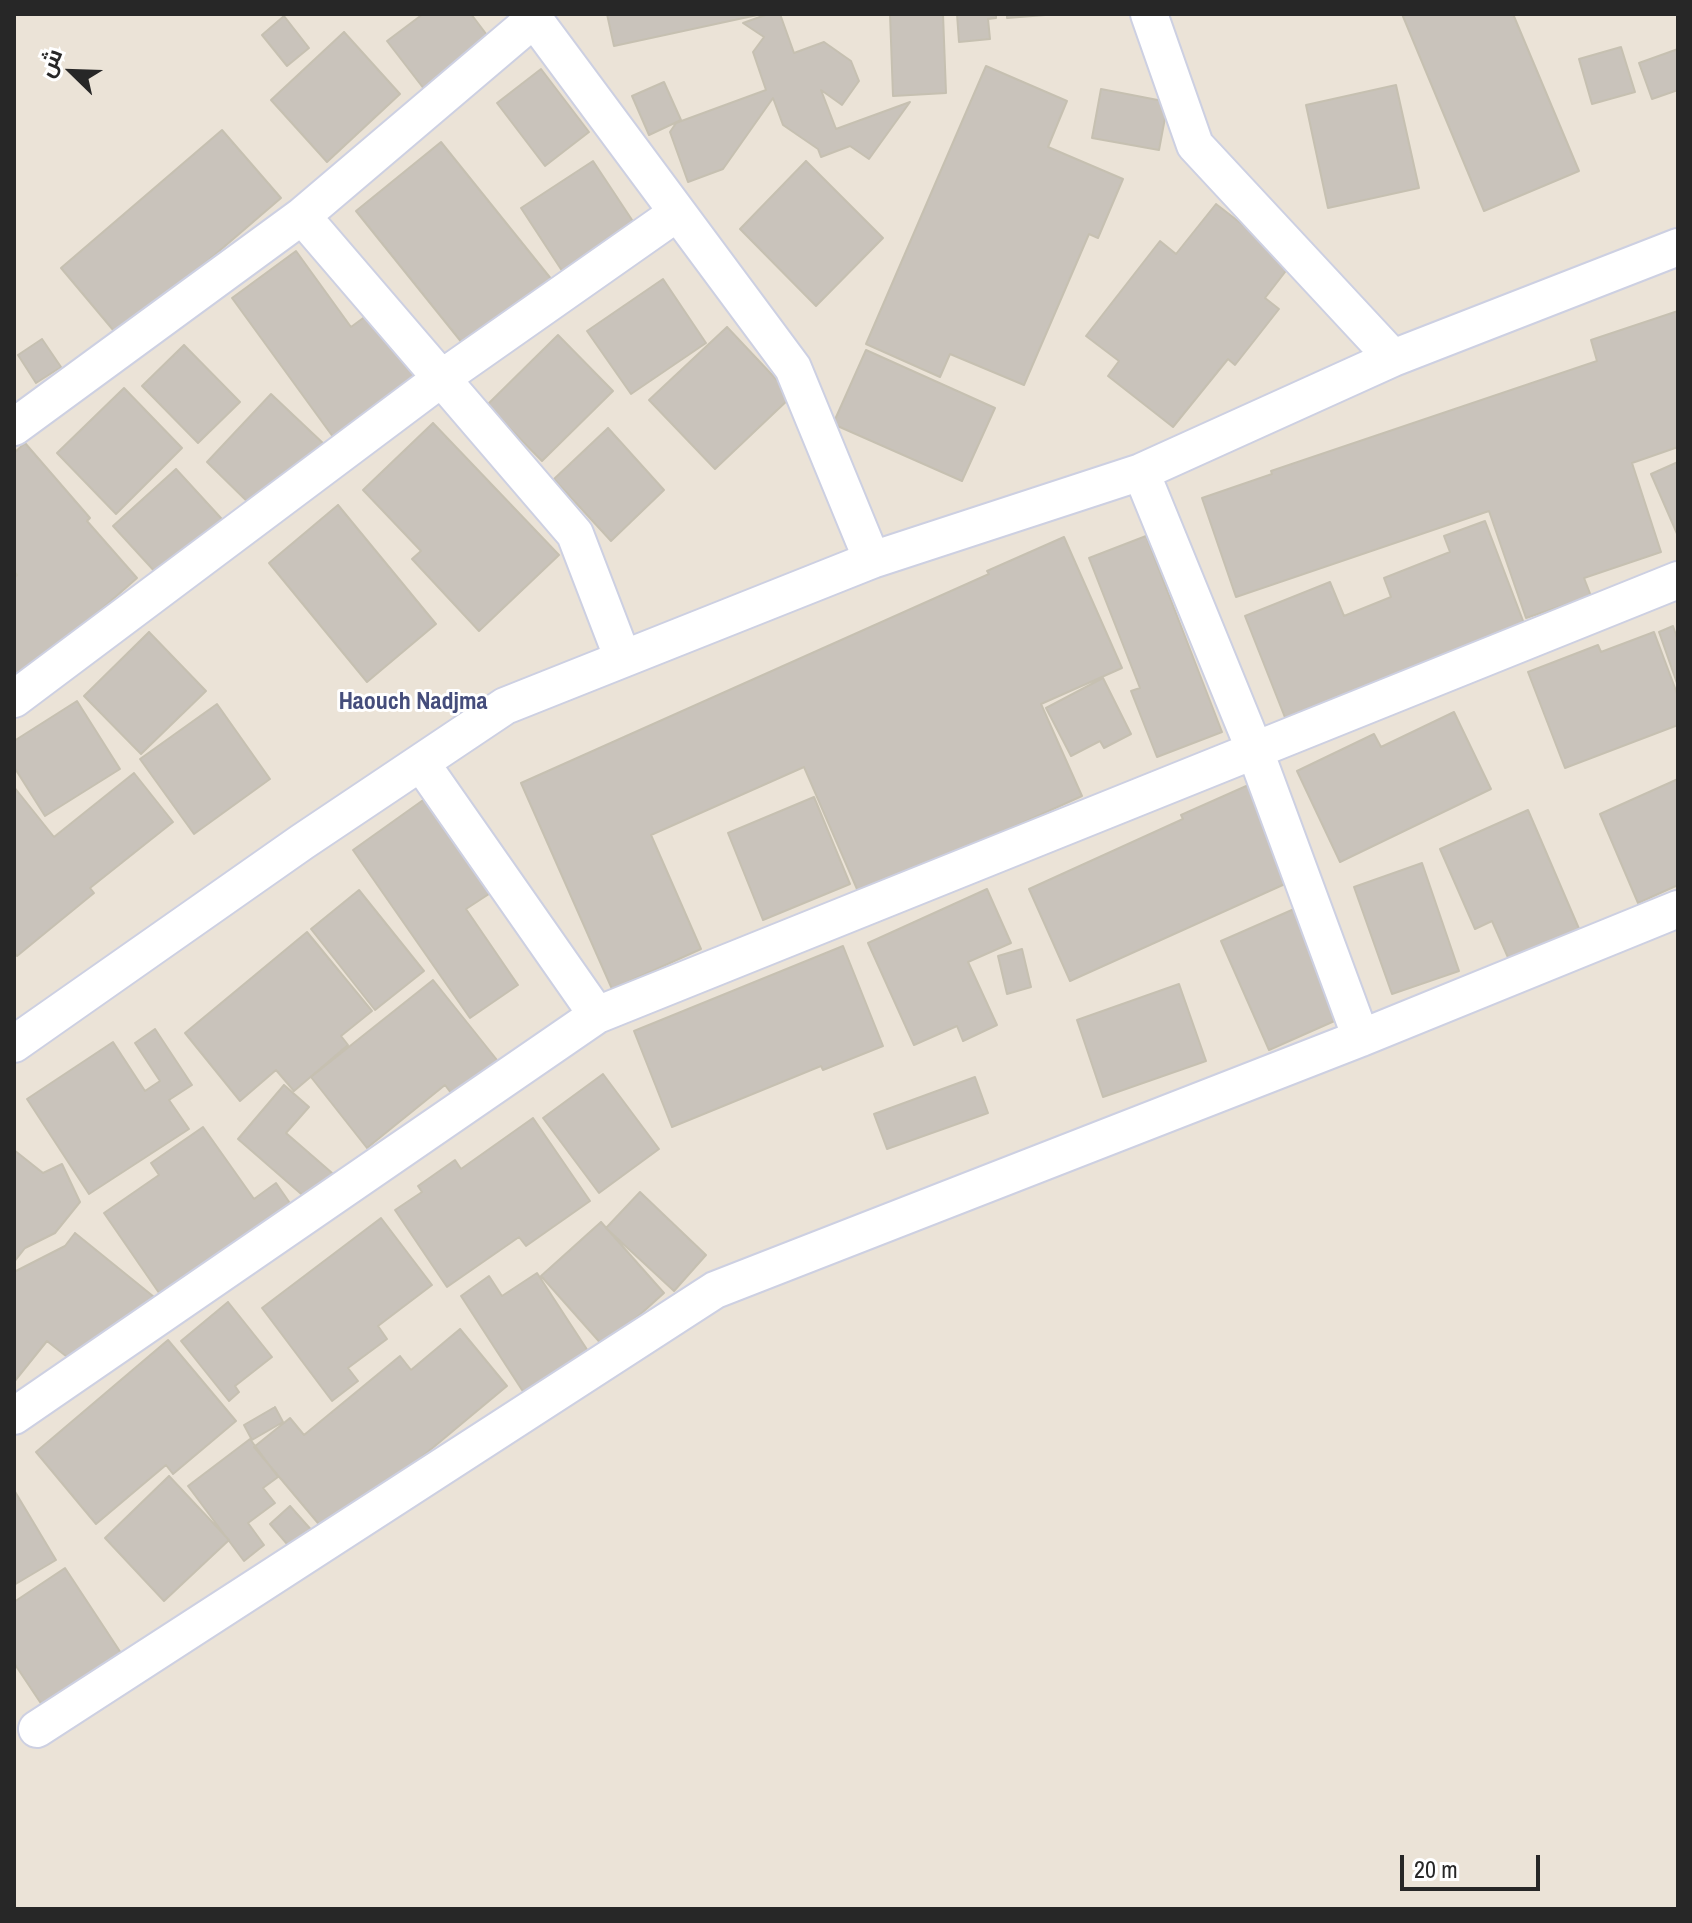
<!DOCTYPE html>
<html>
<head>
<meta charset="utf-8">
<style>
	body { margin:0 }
	#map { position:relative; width:1692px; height:1923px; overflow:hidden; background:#ebe3d7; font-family:"Archivo Narrow",Cairo,sans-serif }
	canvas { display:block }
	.frame { position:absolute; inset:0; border:16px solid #272727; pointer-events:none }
	.north { position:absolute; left:32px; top:32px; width:80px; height:80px; -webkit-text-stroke:6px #fff; paint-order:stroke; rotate:293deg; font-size:22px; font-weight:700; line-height:32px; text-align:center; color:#272727 }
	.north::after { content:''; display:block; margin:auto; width:28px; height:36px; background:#272727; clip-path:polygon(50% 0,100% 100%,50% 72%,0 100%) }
	.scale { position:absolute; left:1400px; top:1855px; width:140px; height:36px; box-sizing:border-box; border:4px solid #272727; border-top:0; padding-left:10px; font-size:24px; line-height:28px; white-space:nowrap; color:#272727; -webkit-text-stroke:6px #fff; paint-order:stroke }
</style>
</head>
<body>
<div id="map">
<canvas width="1692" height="1923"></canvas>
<div class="frame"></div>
<div class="north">ش</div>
<div class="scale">20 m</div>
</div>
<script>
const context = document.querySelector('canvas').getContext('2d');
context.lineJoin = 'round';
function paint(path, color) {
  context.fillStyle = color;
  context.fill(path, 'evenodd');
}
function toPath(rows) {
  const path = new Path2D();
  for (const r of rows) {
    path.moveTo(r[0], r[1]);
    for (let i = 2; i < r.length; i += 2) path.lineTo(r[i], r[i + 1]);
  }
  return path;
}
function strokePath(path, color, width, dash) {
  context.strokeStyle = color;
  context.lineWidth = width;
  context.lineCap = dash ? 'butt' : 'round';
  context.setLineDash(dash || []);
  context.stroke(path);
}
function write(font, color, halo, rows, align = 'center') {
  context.font = font + ' "Archivo Narrow",sans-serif';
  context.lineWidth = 6;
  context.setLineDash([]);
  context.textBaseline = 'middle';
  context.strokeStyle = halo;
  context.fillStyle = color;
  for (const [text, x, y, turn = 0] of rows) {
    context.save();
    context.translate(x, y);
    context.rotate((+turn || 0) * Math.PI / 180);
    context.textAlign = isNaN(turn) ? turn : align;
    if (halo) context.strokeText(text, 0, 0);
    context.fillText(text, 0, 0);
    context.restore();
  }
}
const building = toPath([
	[423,14,471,14,496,47,431,98,387,41,423,14],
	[607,14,762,14,614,46,607,14],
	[768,14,780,14,794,53,824,42,851,61,859,81,842,105,821,90,836,129,910,102,869,159,850,146,821,157,818,149,783,125,773,98,723,169,688,182,670,132,676,123,766,90,753,52,764,37,743,23,768,14],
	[890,14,943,14,946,93,893,96,890,14],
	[957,14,996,14,996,18,988,19,990,39,959,42,957,14],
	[1007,14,1058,14,1007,18,1007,14],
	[1402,14,1513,14,1579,171,1484,211,1402,14],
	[284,16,309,48,287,66,262,35,284,16],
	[344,32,400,94,327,162,271,100,344,32],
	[1621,47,1635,92,1592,104,1579,59,1621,47],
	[1678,49,1678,90,1652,99,1639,63,1678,49],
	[986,66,1067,101,1048,147,1123,179,1098,238,1089,234,1024,385,950,354,940,377,866,344,986,66],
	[541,69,589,132,545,166,497,103,541,69],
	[664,82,681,120,649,135,632,96,664,82],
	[1396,85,1419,188,1328,208,1306,105,1396,85],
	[1101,89,1168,102,1159,150,1092,138,1101,89],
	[222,130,281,198,119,337,61,268,222,130],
	[441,142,552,280,467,349,356,211,441,142],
	[593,161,644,238,572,286,521,208,593,161],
	[806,161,883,238,816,306,740,229,806,161],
	[1216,204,1292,263,1265,298,1279,309,1235,365,1228,359,1173,427,1108,376,1119,361,1086,336,1160,241,1176,254,1216,204],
	[296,251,351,327,370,313,419,381,336,441,232,298,296,251],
	[663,279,706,343,631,394,587,331,663,279],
	[1678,311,1678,447,1632,463,1661,552,1584,578,1591,596,1526,618,1489,511,1236,597,1202,498,1272,474,1271,471,1597,361,1591,340,1678,311],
	[727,327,792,396,715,469,649,400,727,327],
	[558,335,613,391,542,461,487,405,558,335],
	[42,339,61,367,36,383,18,355,42,339],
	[184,345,240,402,198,443,142,386,184,345],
	[866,350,995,408,962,481,833,424,866,350],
	[124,388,182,448,116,514,57,453,124,388],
	[271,394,325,445,259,513,207,462,271,394],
	[433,423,559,555,479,631,412,559,421,551,363,490,433,423],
	[608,428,664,490,611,541,554,479,608,428],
	[25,443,90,518,87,521,137,578,14,686,14,578,17,575,14,571,14,453,25,443],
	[1678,462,1678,536,1651,474,1678,462],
	[176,469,231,529,168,586,113,526,176,469],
	[338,505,436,624,367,682,269,563,338,505],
	[1485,521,1525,626,1286,720,1245,616,1330,582,1344,616,1391,597,1384,578,1450,552,1444,536,1485,521],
	[1146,536,1222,732,1157,757,1131,691,1140,688,1089,558,1146,536],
	[1064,537,1122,668,1041,704,1082,796,860,896,804,767,651,835,701,949,612,989,521,783,989,574,987,571,1064,537],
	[1673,626,1678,641,1678,686,1659,632,1673,626],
	[149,632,206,691,141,754,84,696,149,632],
	[1654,632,1678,696,1678,725,1565,768,1528,672,1598,645,1601,652,1654,632],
	[1103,678,1131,734,1104,748,1100,741,1071,756,1046,708,1103,678],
	[77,701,120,769,45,816,14,767,14,741,77,701],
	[217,704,270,779,194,834,140,759,217,704],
	[1454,712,1491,789,1340,862,1297,771,1374,734,1381,747,1454,712],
	[134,773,173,822,90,888,94,893,17,956,14,952,14,787,54,837,134,773],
	[1678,779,1678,885,1638,903,1600,814,1678,779],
	[1253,783,1296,879,1070,981,1029,889,1183,819,1181,815,1253,783],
	[814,797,850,884,763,920,728,833,814,797],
	[426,798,492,892,466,909,518,985,470,1018,353,850,426,798],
	[1528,810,1580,931,1510,962,1492,921,1475,929,1440,849,1528,810],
	[1422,863,1459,971,1392,994,1354,887,1422,863],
	[987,889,1011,943,968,962,997,1025,963,1041,957,1026,914,1045,868,943,987,889],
	[359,890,424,971,375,1010,311,929,359,890],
	[1301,906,1348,1015,1269,1050,1221,941,1301,906],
	[307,932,372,1011,341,1036,348,1045,294,1091,276,1070,240,1101,185,1033,307,932],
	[843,946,883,1046,823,1070,821,1066,672,1127,634,1031,843,946],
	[1022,949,1031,987,1007,994,998,956,1022,949],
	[433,980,501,1065,457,1101,445,1085,367,1148,311,1077,433,980],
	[1179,984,1206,1061,1103,1097,1077,1020,1179,984],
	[155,1029,192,1085,169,1100,189,1129,89,1194,27,1099,113,1042,145,1091,160,1081,135,1043,155,1029],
	[603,1074,659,1149,599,1193,543,1118,603,1074],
	[975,1077,988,1113,887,1149,874,1114,975,1077],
	[284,1085,309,1107,286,1133,339,1179,315,1206,238,1139,284,1085],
	[533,1118,590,1201,526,1246,519,1237,447,1287,395,1210,422,1192,418,1186,455,1160,461,1169,533,1118],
	[203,1127,254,1199,276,1183,296,1212,166,1303,104,1213,159,1175,151,1163,203,1127],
	[14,1150,43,1173,62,1164,80,1202,55,1233,25,1248,14,1262,14,1150],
	[640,1192,706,1255,674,1291,606,1228,640,1192],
	[381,1218,432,1285,378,1326,387,1339,348,1368,358,1381,332,1401,262,1308,381,1218],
	[601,1222,664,1293,604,1347,541,1276,601,1222],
	[75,1233,159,1301,81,1368,47,1341,14,1382,14,1272,65,1246,75,1233],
	[537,1273,588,1351,524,1393,461,1296,489,1276,502,1296,537,1273],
	[228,1302,272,1357,235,1386,239,1392,229,1401,181,1341,228,1302],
	[460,1329,507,1386,328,1535,254,1447,290,1418,304,1435,400,1356,411,1370,460,1329],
	[168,1340,236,1421,173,1474,166,1465,96,1524,36,1452,168,1340],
	[275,1407,283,1422,252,1440,244,1425,275,1407],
	[250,1439,278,1477,263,1488,275,1503,248,1523,264,1545,244,1561,188,1486,250,1439],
	[169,1476,229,1540,164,1601,105,1538,169,1476],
	[14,1490,56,1560,14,1585,14,1490],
	[290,1506,314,1533,293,1551,270,1524,290,1506],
	[65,1568,121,1653,42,1705,14,1663,14,1602,65,1568]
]);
paint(building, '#c9c3bb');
strokePath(building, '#c6c0b1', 2);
const street = toPath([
	[1149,14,1195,145,1393,358],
	[302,216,575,534,623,659],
	[14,427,302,216,534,19,793,368,872,560],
	[1141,472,1255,751,1361,1038],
	[14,699,442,378,677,213],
	[421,763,597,1015],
	[14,1044,302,842,505,706,872,560,1141,472,1393,358,1678,247],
	[14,1416,597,1015,1678,580],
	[37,1729,715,1290,1361,1038,1678,909]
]);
strokePath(street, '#cdd0e2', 40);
strokePath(street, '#fff', 36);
write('bold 24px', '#454d7b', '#fff', [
	["Haouch Nadjma",413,703]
]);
</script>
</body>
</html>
